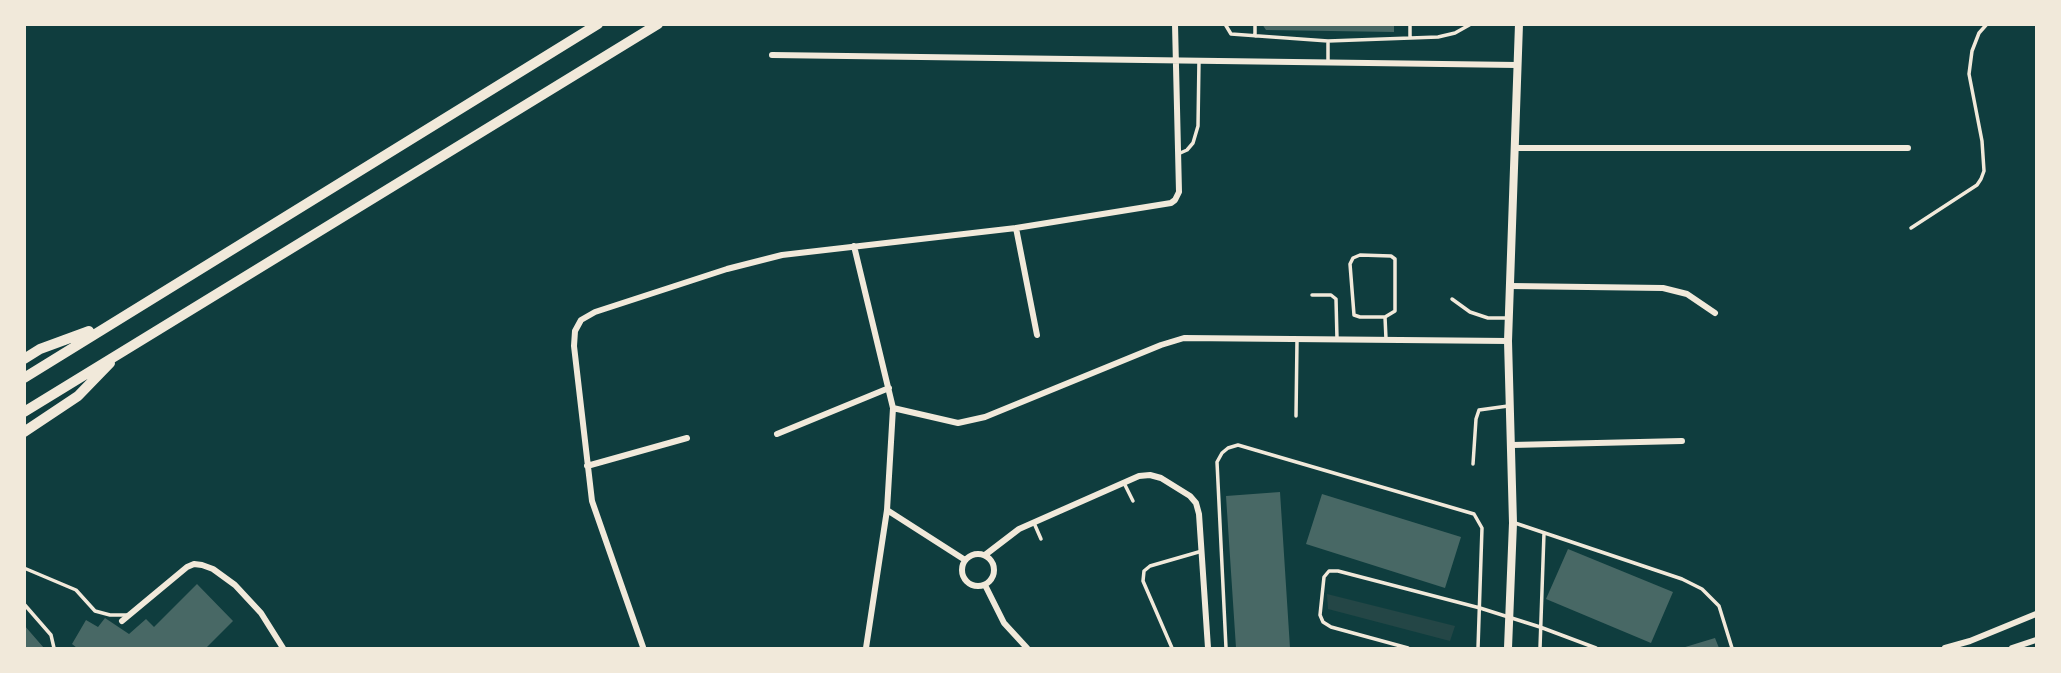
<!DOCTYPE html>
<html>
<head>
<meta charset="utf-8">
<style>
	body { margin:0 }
	#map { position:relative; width:2061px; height:673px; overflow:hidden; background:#0f3d3e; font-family:Roboto,sans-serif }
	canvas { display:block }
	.frame { position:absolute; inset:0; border:26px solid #f1e9da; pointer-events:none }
</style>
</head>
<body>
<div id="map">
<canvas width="2061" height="673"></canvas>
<div class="frame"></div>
</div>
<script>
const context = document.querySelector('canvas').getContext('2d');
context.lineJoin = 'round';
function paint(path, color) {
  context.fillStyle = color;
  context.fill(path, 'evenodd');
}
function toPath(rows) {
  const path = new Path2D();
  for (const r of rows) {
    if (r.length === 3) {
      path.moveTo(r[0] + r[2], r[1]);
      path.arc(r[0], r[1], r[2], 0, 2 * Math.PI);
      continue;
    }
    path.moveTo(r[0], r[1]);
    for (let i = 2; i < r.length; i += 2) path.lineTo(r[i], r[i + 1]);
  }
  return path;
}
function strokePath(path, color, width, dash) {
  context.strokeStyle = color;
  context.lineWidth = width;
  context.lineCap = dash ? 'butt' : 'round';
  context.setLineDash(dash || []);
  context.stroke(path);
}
paint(toPath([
	[1327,594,1455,626,1450,641,1328,609]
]), '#244646');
paint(toPath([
	[1262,24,1394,24,1394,32,1266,30],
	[1280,492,1290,648,1236,648,1226,496],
	[1322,494,1461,537,1445,588,1306,544],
	[1568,549,1673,592,1651,643,1546,599],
	[197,584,233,621,206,648,77,648,72,644,86,620,98,627,105,618,129,634,146,619,154,627],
	[24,625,44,648,24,648],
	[1715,638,1719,648,1682,648]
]), '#486865');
strokePath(toPath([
	[1225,24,1231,34,1328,41,1328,61],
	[1410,24,1410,38],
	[1255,36,1255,24],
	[1328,41,1438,37,1455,33,1471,24],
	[1178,154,1187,150,1193,143,1198,126,1199,60],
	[1911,228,1977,185,1981,179,1984,171,1982,141,1969,74,1972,51,1979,33,1987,24],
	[1312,295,1331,295,1336,299,1337,339],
	[1452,299,1470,312,1488,318,1508,318],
	[1385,317,1360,317,1354,315,1350,264,1353,258,1360,255,1391,256,1395,259,1395,311,1385,317,1386,339],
	[1296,416,1297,341],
	[1473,464,1476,419,1479,410,1508,406],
	[1124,483,1133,501],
	[1034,523,1041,539],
	[1515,523,1682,579,1702,589,1719,606,1732,648],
	[24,568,76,590,95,611,110,615,127,615],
	[24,604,51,635,54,648],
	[1172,648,1143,581,1144,571,1150,566,1202,551],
	[1226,648,1217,462,1222,453,1228,448,1238,445,1474,514,1482,528,1478,648],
	[1408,648,1331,627,1323,622,1320,615,1324,577,1329,571,1338,571,1480,608,1540,627,1596,648],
	[1540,648,1544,533]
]), '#f1e9da', 3.5);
strokePath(toPath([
	[772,55,1517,65],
	[1515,148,1908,148],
	[1016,228,1037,335],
	[854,246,893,408,887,510,866,648],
	[1511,286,1663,288,1687,294,1715,313],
	[893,408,958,423,985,417,1161,345,1184,338,1508,341],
	[777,434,889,388],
	[1512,445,1682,441],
	[587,466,687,438],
	[887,510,965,560],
	[978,570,16],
	[985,555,1019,529,1139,476,1150,475,1161,478,1190,496,1196,503,1199,514,1208,648],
	[985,585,1004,623,1027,648],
	[122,621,187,567,194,564,202,565,213,569,235,585,261,613,283,648],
	[643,647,592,501,574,346,575,331,581,320,595,312,727,269,782,255,1016,228,1171,203,1175,200,1179,192,1175,24],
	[1945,648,1970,641,2036,614],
	[2012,648,2036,640]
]), '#f1e9da', 6);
strokePath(toPath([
	[1508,648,1513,523,1508,341,1519,24]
]), '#f1e9da', 8);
strokePath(toPath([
	[24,359,40,349,89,331],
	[24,378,598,24],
	[24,412,658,24],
	[24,432,78,396,110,363]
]), '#f1e9da', 10);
</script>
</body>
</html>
